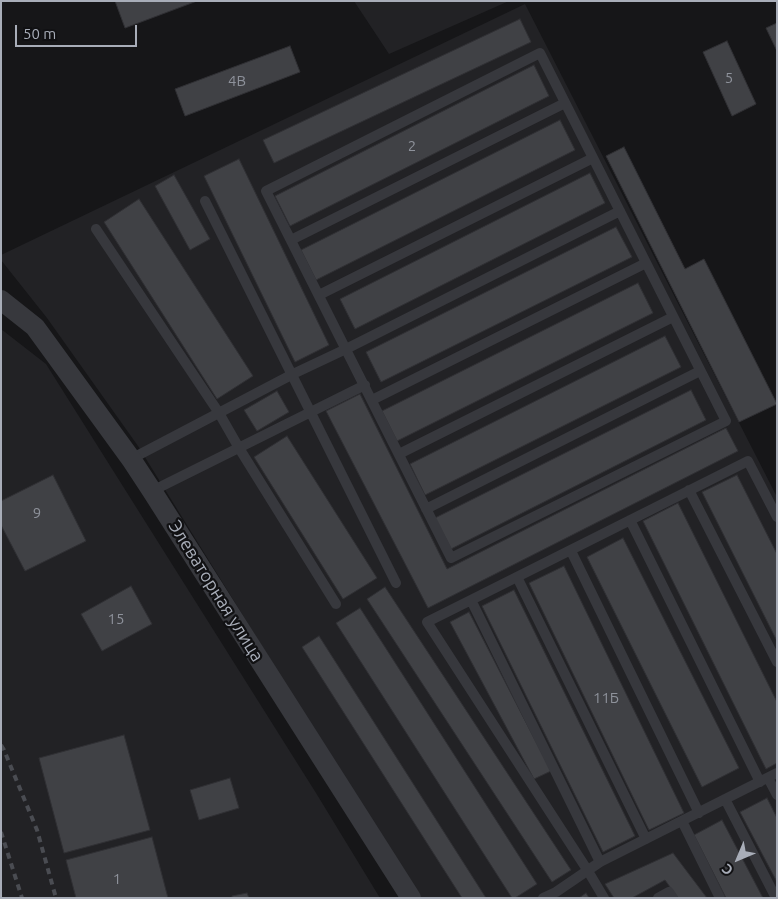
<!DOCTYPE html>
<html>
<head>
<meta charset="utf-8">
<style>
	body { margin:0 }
	#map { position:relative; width:778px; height:899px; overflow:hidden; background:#161618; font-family:Ubuntu,sans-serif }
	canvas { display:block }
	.frame { position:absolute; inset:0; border:2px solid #a8adb8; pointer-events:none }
	.north { position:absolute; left:713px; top:834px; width:50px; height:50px; -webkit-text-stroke:4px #111113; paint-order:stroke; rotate:225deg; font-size:14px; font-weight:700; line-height:20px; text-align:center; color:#a8adb8 }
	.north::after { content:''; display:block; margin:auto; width:18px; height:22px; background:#a8adb8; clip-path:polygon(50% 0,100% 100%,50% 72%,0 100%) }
	.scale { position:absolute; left:15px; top:25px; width:122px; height:22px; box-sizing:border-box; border:2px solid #a8adb8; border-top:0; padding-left:6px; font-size:15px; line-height:18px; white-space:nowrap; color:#a8adb8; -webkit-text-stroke:4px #111113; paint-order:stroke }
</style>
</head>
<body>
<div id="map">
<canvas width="778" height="899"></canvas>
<div class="frame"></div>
<div class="north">С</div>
<div class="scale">50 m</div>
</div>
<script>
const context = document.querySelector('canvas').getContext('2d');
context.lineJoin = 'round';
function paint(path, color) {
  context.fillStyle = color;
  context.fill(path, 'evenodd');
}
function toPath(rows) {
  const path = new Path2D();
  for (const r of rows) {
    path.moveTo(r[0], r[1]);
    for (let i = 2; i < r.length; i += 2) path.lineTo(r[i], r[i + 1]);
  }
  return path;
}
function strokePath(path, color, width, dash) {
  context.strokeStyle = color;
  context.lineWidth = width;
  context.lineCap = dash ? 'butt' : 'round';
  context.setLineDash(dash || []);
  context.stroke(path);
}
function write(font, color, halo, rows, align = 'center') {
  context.font = font + ' Ubuntu,sans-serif';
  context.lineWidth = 4.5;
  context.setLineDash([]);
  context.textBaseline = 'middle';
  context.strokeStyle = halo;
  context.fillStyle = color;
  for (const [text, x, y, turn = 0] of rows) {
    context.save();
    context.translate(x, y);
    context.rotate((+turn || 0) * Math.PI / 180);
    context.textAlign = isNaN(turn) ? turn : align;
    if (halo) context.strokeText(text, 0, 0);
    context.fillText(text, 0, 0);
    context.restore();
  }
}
paint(toPath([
	[354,1,509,1,389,54],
	[525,4,777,497,777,898,418,898,138,446,47,318,1,260,1,255],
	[1,329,46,364,316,793,380,898,1,898]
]), '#222225');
const building = toPath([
	[115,1,197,1,125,28,115,1],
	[520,19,531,42,274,163,263,140,520,19],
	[777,23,777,51,766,28,777,23],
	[727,41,756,104,732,116,703,52,727,41],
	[290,46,300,72,185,116,175,89,290,46],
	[534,65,549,96,290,226,275,196,534,65],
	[560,120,575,150,316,280,301,250,560,120],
	[624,147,685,269,704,259,777,404,739,422,606,156,624,147],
	[239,159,329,345,295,362,204,176,239,159],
	[590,173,605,203,355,329,340,299,590,173],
	[174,175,210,239,190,250,155,186,174,175],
	[139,199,253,376,217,399,104,222,139,199],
	[616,227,632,257,381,382,366,352,616,227],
	[638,283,653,313,397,441,382,411,638,283],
	[665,336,681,367,425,495,410,464,665,336],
	[691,390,706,420,451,549,435,518,691,390],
	[277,391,289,412,257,431,244,410,277,391],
	[360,394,447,569,726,428,738,451,428,608,326,411,360,394],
	[287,436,377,578,343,599,254,457,287,436],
	[53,475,86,541,25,571,1,525,1,501,53,475],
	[737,475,777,554,777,641,702,492,737,475],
	[678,503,777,702,777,763,766,769,643,521,678,503],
	[623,538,739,768,702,787,587,557,623,538],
	[564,566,684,813,649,830,529,583,564,566],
	[131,586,152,624,102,651,81,614,131,586],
	[385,587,571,870,552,882,367,599,385,587],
	[514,590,635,836,603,852,482,606,514,590],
	[360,608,537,884,515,898,512,898,336,623,360,608],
	[469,612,551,771,534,779,450,622,469,612],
	[319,636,486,898,462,898,302,647,319,636],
	[124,735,150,830,64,853,39,758,124,735],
	[230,778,239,808,199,820,190,790,230,778],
	[767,798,777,818,777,882,740,812,767,798],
	[722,820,763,898,726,898,694,835,722,820],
	[152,837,168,898,76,898,66,860,152,837],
	[673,853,707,898,678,898,665,880,632,898,614,898,605,884,673,853],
	[247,893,249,898,232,898,232,896,247,893],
	[586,893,589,898,579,898,586,893]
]);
paint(building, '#404145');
strokePath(building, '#303034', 1);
strokePath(toPath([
	[540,53,726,421,451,558,266,191,540,53],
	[205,201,396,583],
	[96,229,219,413,239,448,336,604],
	[291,240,565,103],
	[319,295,593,158],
	[372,400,646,263],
	[399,454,673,317],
	[131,459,293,374,346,349,620,211],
	[689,490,777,662],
	[152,491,365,385],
	[426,509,700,371],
	[630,520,760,782],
	[571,551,699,813],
	[517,577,646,839],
	[471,600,427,622,588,871,604,898],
	[768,778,777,795],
	[725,799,776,898],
	[682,821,720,898],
	[600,862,471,600,748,461,777,517],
	[543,898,556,892,600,862,777,773],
	[658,898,669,892,673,898]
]), '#37383d', 10);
strokePath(toPath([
	[1,300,35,327,131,459,152,491,411,898]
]), '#37383d', 20);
strokePath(toPath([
	[1,745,4,750,37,830,56,898],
	[1,832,22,898]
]), '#4a4c52', 4, [6, 5]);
write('15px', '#8e929b', null, [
	["5",729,78],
	["4В",237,81],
	["2",412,146],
	["9",37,513],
	["15",116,619],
	["11Б",606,698],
	["1",117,879]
]);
write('18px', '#a8adb8', '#111113', [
	["Элеваторная улица",216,591,58]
]);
</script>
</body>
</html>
